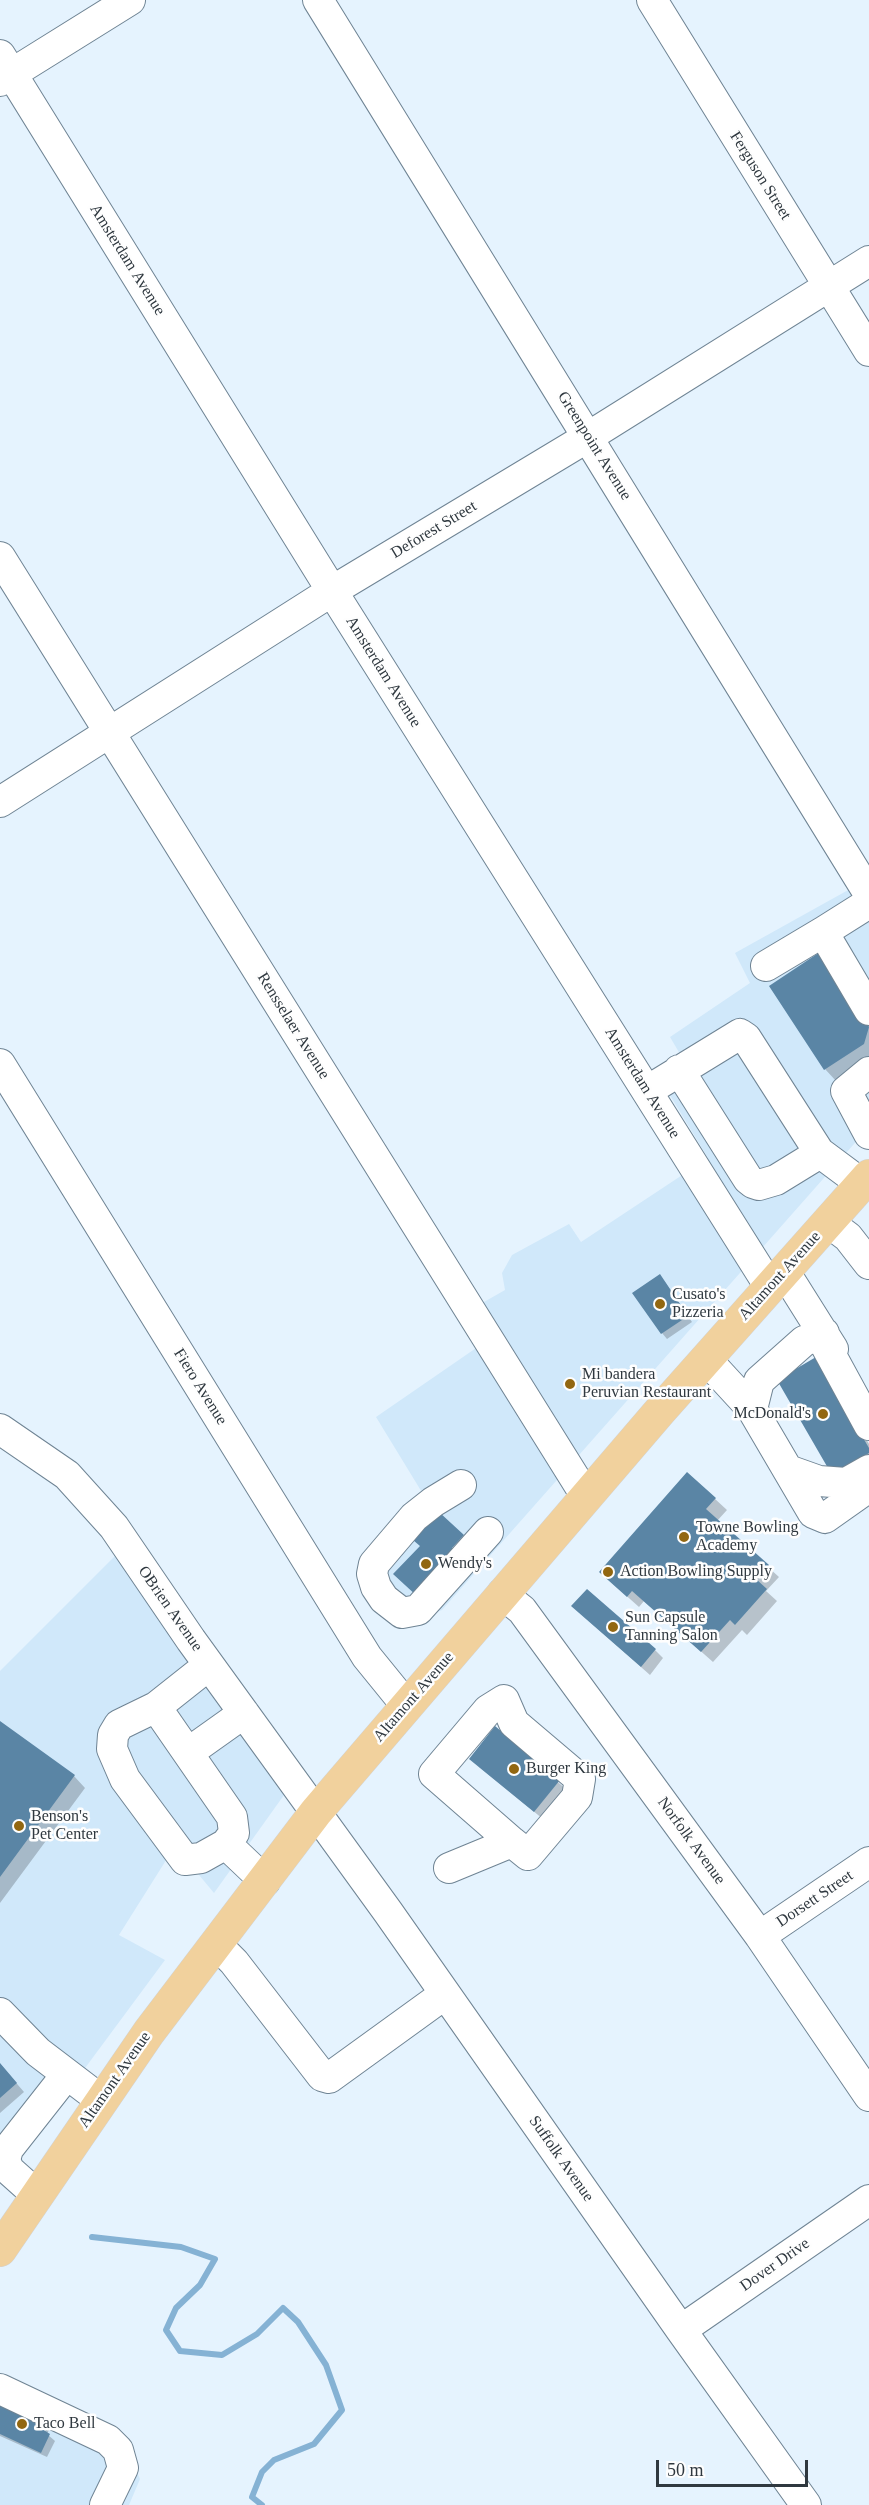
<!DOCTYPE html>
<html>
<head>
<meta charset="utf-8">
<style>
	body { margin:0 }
	#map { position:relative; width:869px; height:2505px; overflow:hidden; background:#e5f3fe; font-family:Georgia,serif }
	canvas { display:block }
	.scale { position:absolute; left:656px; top:2460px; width:152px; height:27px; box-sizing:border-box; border:3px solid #2f383f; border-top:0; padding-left:8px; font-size:18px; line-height:21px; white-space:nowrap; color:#2f383f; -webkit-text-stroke:4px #fefefe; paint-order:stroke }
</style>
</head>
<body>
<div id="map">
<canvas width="869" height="2505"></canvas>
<div class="scale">50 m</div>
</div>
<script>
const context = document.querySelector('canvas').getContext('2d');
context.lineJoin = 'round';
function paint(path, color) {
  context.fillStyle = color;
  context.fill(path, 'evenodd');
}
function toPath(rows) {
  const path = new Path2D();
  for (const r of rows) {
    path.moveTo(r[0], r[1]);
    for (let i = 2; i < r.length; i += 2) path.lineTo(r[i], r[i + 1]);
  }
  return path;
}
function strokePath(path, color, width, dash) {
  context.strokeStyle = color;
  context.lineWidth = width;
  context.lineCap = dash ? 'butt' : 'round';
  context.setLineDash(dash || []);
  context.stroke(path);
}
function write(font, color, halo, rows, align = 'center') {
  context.font = font + ' Georgia,serif';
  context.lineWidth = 5;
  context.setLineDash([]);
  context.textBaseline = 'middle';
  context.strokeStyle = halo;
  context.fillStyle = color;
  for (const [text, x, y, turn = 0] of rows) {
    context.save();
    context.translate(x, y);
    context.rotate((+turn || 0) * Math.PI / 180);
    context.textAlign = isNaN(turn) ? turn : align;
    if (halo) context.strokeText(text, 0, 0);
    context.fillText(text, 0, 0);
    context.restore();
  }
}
paint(toPath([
	[850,889,869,921,869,1127,442,1610,403,1624,364,1554,423,1494,376,1417,495,1335,477,1306,505,1290,502,1273,512,1255,569,1224,581,1242,708,1158,654,1069,680,1054,670,1037,750,983,735,953],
	[120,1551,284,1795,214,1893,175,1846,119,1935,165,1960,0,2183,0,1671],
	[0,2383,124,2443,140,2479,129,2505,0,2505]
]), '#d0e8fa');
paint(toPath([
	[771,986,869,1023,869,1058,836,1081,825,1069],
	[665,1282,692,1322,667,1339,662,1333],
	[824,1367,869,1444,869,1466,833,1474],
	[688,1474,727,1510,717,1521,779,1577,766,1591,777,1601,747,1635,742,1630,713,1662,644,1601,639,1607,612,1583],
	[581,1614,655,1650,663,1658,650,1675],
	[0,1723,74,1776,85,1788,0,1903],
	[496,1729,567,1790,543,1819,479,1767],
	[0,2064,24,2092,0,2113],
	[0,2403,51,2426,47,2434,55,2441,47,2457,0,2436]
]), '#0003');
strokePath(toPath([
	[92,2237,181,2247,215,2259,200,2285,176,2308,166,2330,180,2351,222,2355,257,2334,283,2308,298,2322,326,2365,342,2410,314,2444,274,2460,262,2472,252,2497,262,2505]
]), '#85b2d4', 6);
paint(toPath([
	[820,952,869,1027,864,1044,824,1070,769,986],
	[660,1274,688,1316,661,1334,632,1293],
	[816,1357,869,1448,869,1453,832,1475,777,1380],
	[687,1472,716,1498,706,1509,769,1565,756,1579,767,1589,735,1625,730,1620,701,1652,632,1591,627,1597,599,1572],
	[439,1512,464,1535,452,1548,458,1554,418,1597,393,1574,420,1546,413,1540],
	[587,1589,656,1649,641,1667,571,1606],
	[0,1721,75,1775,0,1877],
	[495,1726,560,1780,534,1812,469,1759],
	[0,2063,17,2083,0,2098],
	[0,2401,47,2419,42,2429,50,2434,41,2453,0,2434]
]), '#5a85a5');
const minor = toPath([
	[318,0,869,894],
	[652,0,869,351],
	[0,55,332,591,770,1287],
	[0,81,130,0],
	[0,557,586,1496],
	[0,802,332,591,588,437,869,261],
	[823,932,869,903],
	[766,966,823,932,869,1010],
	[0,1064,367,1657,406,1705],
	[679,1070,748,1179,753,1183,759,1185,776,1180,820,1153],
	[869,1072,846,1091,869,1134],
	[647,1091,740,1034,746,1038,819,1152,862,1184],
	[828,1222,848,1237,869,1264],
	[784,1271,833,1349],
	[706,1359,752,1409,813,1513,825,1518,869,1487],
	[752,1409,759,1381,804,1341,824,1333,826,1346,869,1425],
	[0,1429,67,1475,114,1527,191,1640,388,1912,681,2330,806,2505],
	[788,1470,819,1481,846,1483,869,1470],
	[461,1485,433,1502,414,1517,374,1564,372,1574,376,1587,384,1599,402,1613,418,1610,488,1532],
	[502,1594,522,1610,760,1936,869,2096],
	[156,1707,119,1725,113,1735,112,1749,125,1779,185,1860,201,1858,226,1844,234,1833,232,1817,156,1707,209,1665],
	[199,1745,244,1713],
	[226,1844,265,1881],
	[449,1868,512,1842,434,1774,488,1710,504,1700,514,1723,580,1779,577,1797,528,1855,512,1842],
	[760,1936,869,1862],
	[216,1944,234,1962,322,2076,329,2078,445,1994],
	[0,2013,38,2052,101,2100],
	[37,2195,9,2170,5,2160,8,2149,67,2074],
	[681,2330,869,2200],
	[0,2389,108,2440,118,2450,123,2468,105,2505]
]);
const major = toPath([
	[0,2250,149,2032,316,1812,660,1411,869,1176]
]);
strokePath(minor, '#6f8494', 32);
strokePath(major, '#d1d3d5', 34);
strokePath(minor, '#fff', 30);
strokePath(major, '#f1d19d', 33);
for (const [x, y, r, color] of [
	[660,1304,6,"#926711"],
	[570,1384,6,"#926711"],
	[823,1414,6,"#926711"],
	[684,1537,6,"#926711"],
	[426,1564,6,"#926711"],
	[608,1572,6,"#926711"],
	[613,1627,6,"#926711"],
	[514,1769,6,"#926711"],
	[19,1826,6,"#926711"],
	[22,2424,6,"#926711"]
]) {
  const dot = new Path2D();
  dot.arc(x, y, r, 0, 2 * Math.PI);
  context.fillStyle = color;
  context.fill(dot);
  strokePath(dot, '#fefefe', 2);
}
write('16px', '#2f383f', '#fefefe', [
	["Ferguson Street",760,176,58],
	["Amsterdam Avenue",127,260,58],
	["Greenpoint Avenue",594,446,58],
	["Deforest Street",434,530,-31],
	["Amsterdam Avenue",383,672,58],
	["Rensselaer Avenue",293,1026,58],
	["Amsterdam Avenue",642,1083,58],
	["Altamont Avenue",780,1276,-48],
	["Fiero Avenue",200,1387,58],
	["OBrien Avenue",170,1609,55],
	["Altamont Avenue",414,1697,-49],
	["Norfolk Avenue",691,1841,54],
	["Dorsett Street",815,1899,-34],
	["Altamont Avenue",115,2080,-55],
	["Suffolk Avenue",561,2159,55],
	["Dover Drive",775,2265,-35]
]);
write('16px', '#2f383f', '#fefefe', [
	["Cusato's",672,1295],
	["Pizzeria",672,1313],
	["Mi bandera",582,1375],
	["Peruvian Restaurant",582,1393],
	["McDonald's",811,1414,"right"],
	["Towne Bowling",696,1528],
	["Academy",696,1546],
	["Wendy's",438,1564],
	["Action Bowling Supply",620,1572],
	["Sun Capsule",625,1618],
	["Tanning Salon",625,1636],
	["Burger King",526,1769],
	["Benson's",31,1817],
	["Pet Center",31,1835],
	["Taco Bell",34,2424]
], 'left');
</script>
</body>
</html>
